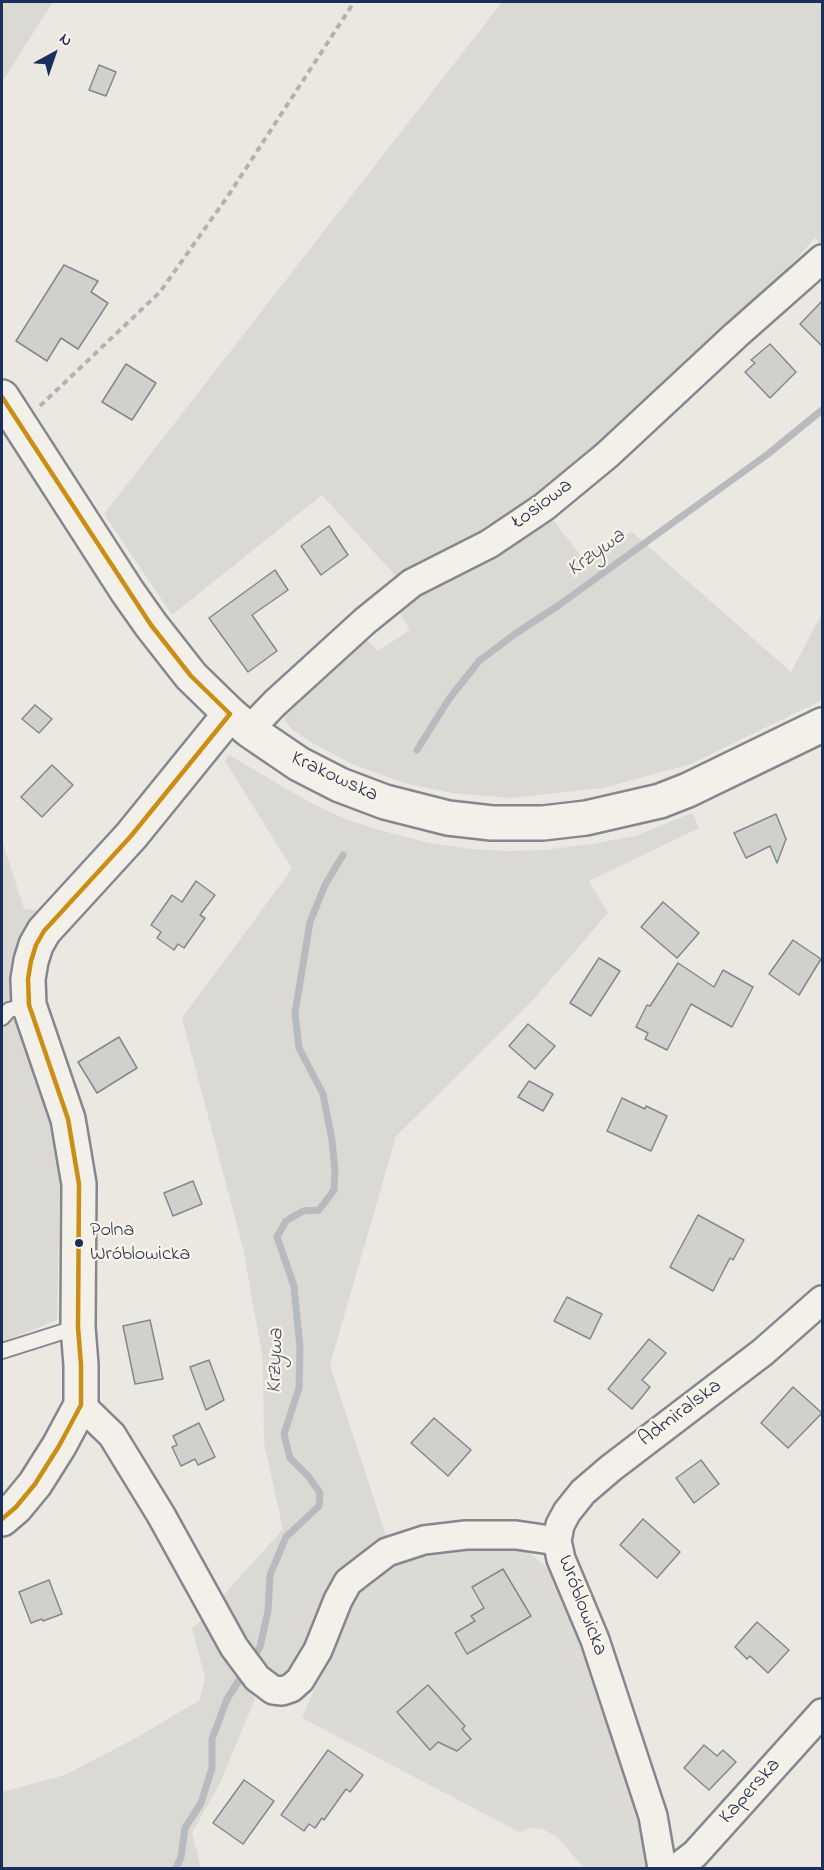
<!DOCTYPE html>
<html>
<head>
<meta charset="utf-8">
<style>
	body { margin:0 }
	#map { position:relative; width:824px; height:1870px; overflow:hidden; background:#eae8e1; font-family:"Indie Flower",sans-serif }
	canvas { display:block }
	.frame { position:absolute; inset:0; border:3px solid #1b2f5e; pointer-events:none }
	.north { position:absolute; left:24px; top:24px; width:60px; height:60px; -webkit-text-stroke:4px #fcf5e5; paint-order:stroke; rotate:40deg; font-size:16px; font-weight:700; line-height:24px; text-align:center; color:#1b2f5e }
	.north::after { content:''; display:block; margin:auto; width:21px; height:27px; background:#1b2f5e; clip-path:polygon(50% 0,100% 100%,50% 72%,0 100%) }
</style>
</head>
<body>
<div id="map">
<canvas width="824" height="1870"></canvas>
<div class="frame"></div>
<div class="north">N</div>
</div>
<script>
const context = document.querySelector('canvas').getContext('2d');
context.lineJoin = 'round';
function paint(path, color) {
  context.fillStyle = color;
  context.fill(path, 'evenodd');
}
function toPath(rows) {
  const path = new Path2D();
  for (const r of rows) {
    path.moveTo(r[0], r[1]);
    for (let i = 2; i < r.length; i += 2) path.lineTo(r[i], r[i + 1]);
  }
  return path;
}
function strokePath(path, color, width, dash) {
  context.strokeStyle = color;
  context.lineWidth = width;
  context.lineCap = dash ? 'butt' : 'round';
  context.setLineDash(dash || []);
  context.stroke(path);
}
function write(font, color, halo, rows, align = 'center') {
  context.font = font + ' "Indie Flower",sans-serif';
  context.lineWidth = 4.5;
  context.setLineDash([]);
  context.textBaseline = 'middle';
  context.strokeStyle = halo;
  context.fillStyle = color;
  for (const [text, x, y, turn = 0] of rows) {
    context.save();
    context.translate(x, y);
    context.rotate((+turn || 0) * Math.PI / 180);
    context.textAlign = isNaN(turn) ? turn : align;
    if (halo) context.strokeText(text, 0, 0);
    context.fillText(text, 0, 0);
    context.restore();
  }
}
paint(toPath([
	[484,1541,527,1551,547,1567,558,1580,574,1611,655,1868,584,1868,558,1838,543,1829,530,1828,519,1832,302,1718,354,1593,369,1576,405,1556]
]), '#dbdad5');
paint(toPath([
	[2,2,53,2,2,82],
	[502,2,822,2,822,250,816,237,730,331,539,501,403,584,322,495,172,615,104,514],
	[547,512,581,556,632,532,791,672,822,613,822,700,691,764,603,788,511,798,452,793,404,783,352,764,311,742,293,730,284,720,288,707,366,639,378,651,410,630,396,607],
	[229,755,309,802,343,818,379,830,429,843,471,849,509,851,544,850,592,844,635,836,692,813,699,828,589,881,608,913,532,1001,396,1136,330,1365,388,1542,295,1671,282,1679,262,1673,218,1601,283,1529,264,1443,263,1360,243,1248,182,1018,292,869,225,761],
	[2,840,24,909,43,911,15,967,12,1002,2,1013],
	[14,1018,40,1079,52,1124,60,1170,57,1320,2,1342,2,1027],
	[204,1619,224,1655,255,1699,219,1785,192,1833,201,1868,2,1868,2,1792,65,1775,136,1738,200,1700,205,1678,192,1628]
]), '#dbd9d4');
strokePath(toPath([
	[417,750,449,699,479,661,515,634,559,605,768,454,822,410],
	[251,1661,260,1647,268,1611,270,1575,286,1537,319,1506,320,1493,308,1476,290,1458,284,1434,299,1388,300,1348,294,1286,277,1237,286,1221,303,1211,319,1210,334,1190,335,1172,332,1140,323,1094,299,1048,295,1013,310,922,325,885,343,855],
	[176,1868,181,1857,185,1828,201,1803,212,1768,212,1739,227,1699,245,1671]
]), '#b8babe', 7);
const building = toPath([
	[99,65,116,72,106,96,89,90,99,65],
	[64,265,98,281,91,292,108,303,78,349,61,338,47,361,16,341,64,265],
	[822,301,822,346,800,324,822,301],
	[770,344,796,372,770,398,745,372,755,363,751,360,770,344],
	[126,364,156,383,132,420,102,402,126,364],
	[329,526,348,555,321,575,301,546,329,526],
	[275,570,288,590,252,615,277,651,248,672,209,618,275,570],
	[35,705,52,719,39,733,22,719,35,705],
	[52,765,73,785,42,817,21,797,52,765],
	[776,814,786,839,777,863,770,846,746,858,734,833,776,814],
	[196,881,215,895,200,915,205,918,184,948,178,944,174,950,157,938,161,932,151,925,172,895,182,902,196,881],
	[663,902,699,933,677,958,641,927,663,902],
	[793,940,821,959,799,995,769,974,793,940],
	[599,958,620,971,591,1016,570,1003,599,958],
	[678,963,714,987,723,970,753,987,732,1027,691,1004,667,1050,645,1039,648,1033,636,1027,647,1005,650,1006,678,963],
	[528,1024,555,1046,535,1069,509,1046,528,1024],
	[119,1037,137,1068,97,1093,78,1062,119,1037],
	[529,1081,553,1094,543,1111,518,1097,529,1081],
	[622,1098,645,1109,646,1106,667,1116,651,1151,607,1131,622,1098],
	[193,1181,202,1204,173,1216,164,1193,193,1181],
	[698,1215,744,1240,733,1260,730,1258,713,1291,670,1267,698,1215],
	[567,1297,602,1314,590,1339,554,1321,567,1297],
	[150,1320,163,1379,135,1384,123,1326,150,1320],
	[649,1339,666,1353,642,1380,650,1387,632,1409,608,1389,649,1339],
	[209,1360,224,1400,206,1410,190,1367,209,1360],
	[793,1387,822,1413,788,1448,761,1423,793,1387],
	[434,1418,471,1450,448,1476,411,1443,434,1418],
	[199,1423,215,1457,198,1465,195,1459,181,1466,172,1447,177,1445,173,1436,199,1423],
	[701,1460,719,1484,694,1503,676,1478,701,1460],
	[643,1519,680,1552,657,1578,620,1545,643,1519],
	[503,1569,531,1616,467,1654,455,1633,475,1621,471,1616,484,1608,472,1587,503,1569],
	[49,1580,62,1614,43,1621,42,1619,31,1623,19,1592,49,1580],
	[757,1622,789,1650,768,1673,750,1656,747,1659,735,1647,757,1622],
	[428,1685,465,1726,462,1729,471,1739,457,1751,438,1742,430,1750,397,1712,428,1685],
	[704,1745,717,1756,723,1750,736,1762,709,1790,684,1768,704,1745],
	[328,1750,363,1775,350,1792,346,1789,324,1820,322,1818,315,1828,309,1824,304,1831,281,1815,328,1750],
	[244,1780,274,1801,243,1844,213,1823,244,1780]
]);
paint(building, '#d0d0cd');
strokePath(building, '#84878d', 1.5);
const lane = toPath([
	[2,1018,9,1010,29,1005],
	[2,1351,78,1327]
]);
const street = toPath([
	[249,730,275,703,365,621,412,583,489,544,544,507,607,455,736,335,822,259],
	[81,1405,112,1435,161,1515,234,1647,257,1678,273,1690,282,1691,291,1688,300,1680,318,1650,338,1600,348,1582,387,1552,424,1540,466,1535,516,1535,557,1541],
	[662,1868,653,1816,595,1640,561,1559,557,1541,560,1525,567,1512,583,1492,611,1468,763,1352,822,1300],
	[677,1868,695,1854,822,1713]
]);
const secondary = toPath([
	[2,1519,16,1507,35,1484,59,1446,81,1405,81,1365,78,1327,79,1184,68,1119,29,1005,28,979,31,961,36,945,44,931,131,836,230,714]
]);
const primary = toPath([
	[2,397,127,591,151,625,191,676,230,714,249,730,299,764,340,785,385,802,448,818,492,823,543,823,586,818,660,801,688,790,822,725]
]);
strokePath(lane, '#84878d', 18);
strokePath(street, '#84878d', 32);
strokePath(secondary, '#84878d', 38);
strokePath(primary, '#84878d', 38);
strokePath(toPath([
	[40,406,160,292,230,193,354,2]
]), '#b0b2b3', 4, [6, 4.5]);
strokePath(lane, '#f3f0ea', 14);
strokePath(street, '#f3f0ea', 27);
strokePath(secondary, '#f3f0ea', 33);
strokePath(primary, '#f3f0ea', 33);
strokePath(toPath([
	[2,397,151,625,191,676,230,714],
	[2,1519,16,1507,35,1484,59,1446,81,1405,81,1365,78,1327,79,1184,68,1119,29,1005,28,979,31,961,36,945,44,931,131,836,230,714]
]), '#cb8e13', 4.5);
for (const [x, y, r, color] of [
	[79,1243,5,"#1b2f5e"]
]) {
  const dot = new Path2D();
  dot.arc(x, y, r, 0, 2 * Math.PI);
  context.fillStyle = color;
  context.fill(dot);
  strokePath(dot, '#fcf5e5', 2);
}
write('20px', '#1b2f5e', '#fcf5e5', [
	["Polna",90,1232],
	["Wróblowicka",90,1256]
], 'left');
write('21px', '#1b2f5e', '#fcf5e5', [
	["Łosiowa",543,505,-37],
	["Krakowska",334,778,25],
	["Admiralska",681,1414,-37],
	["Wróblowicka",581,1606,69],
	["Kaperska",751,1792,-48]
]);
write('italic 22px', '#445376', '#fcf5e5', [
	["Krzywa",597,554,-36],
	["Krzywa",277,1361,-88]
]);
</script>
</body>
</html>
